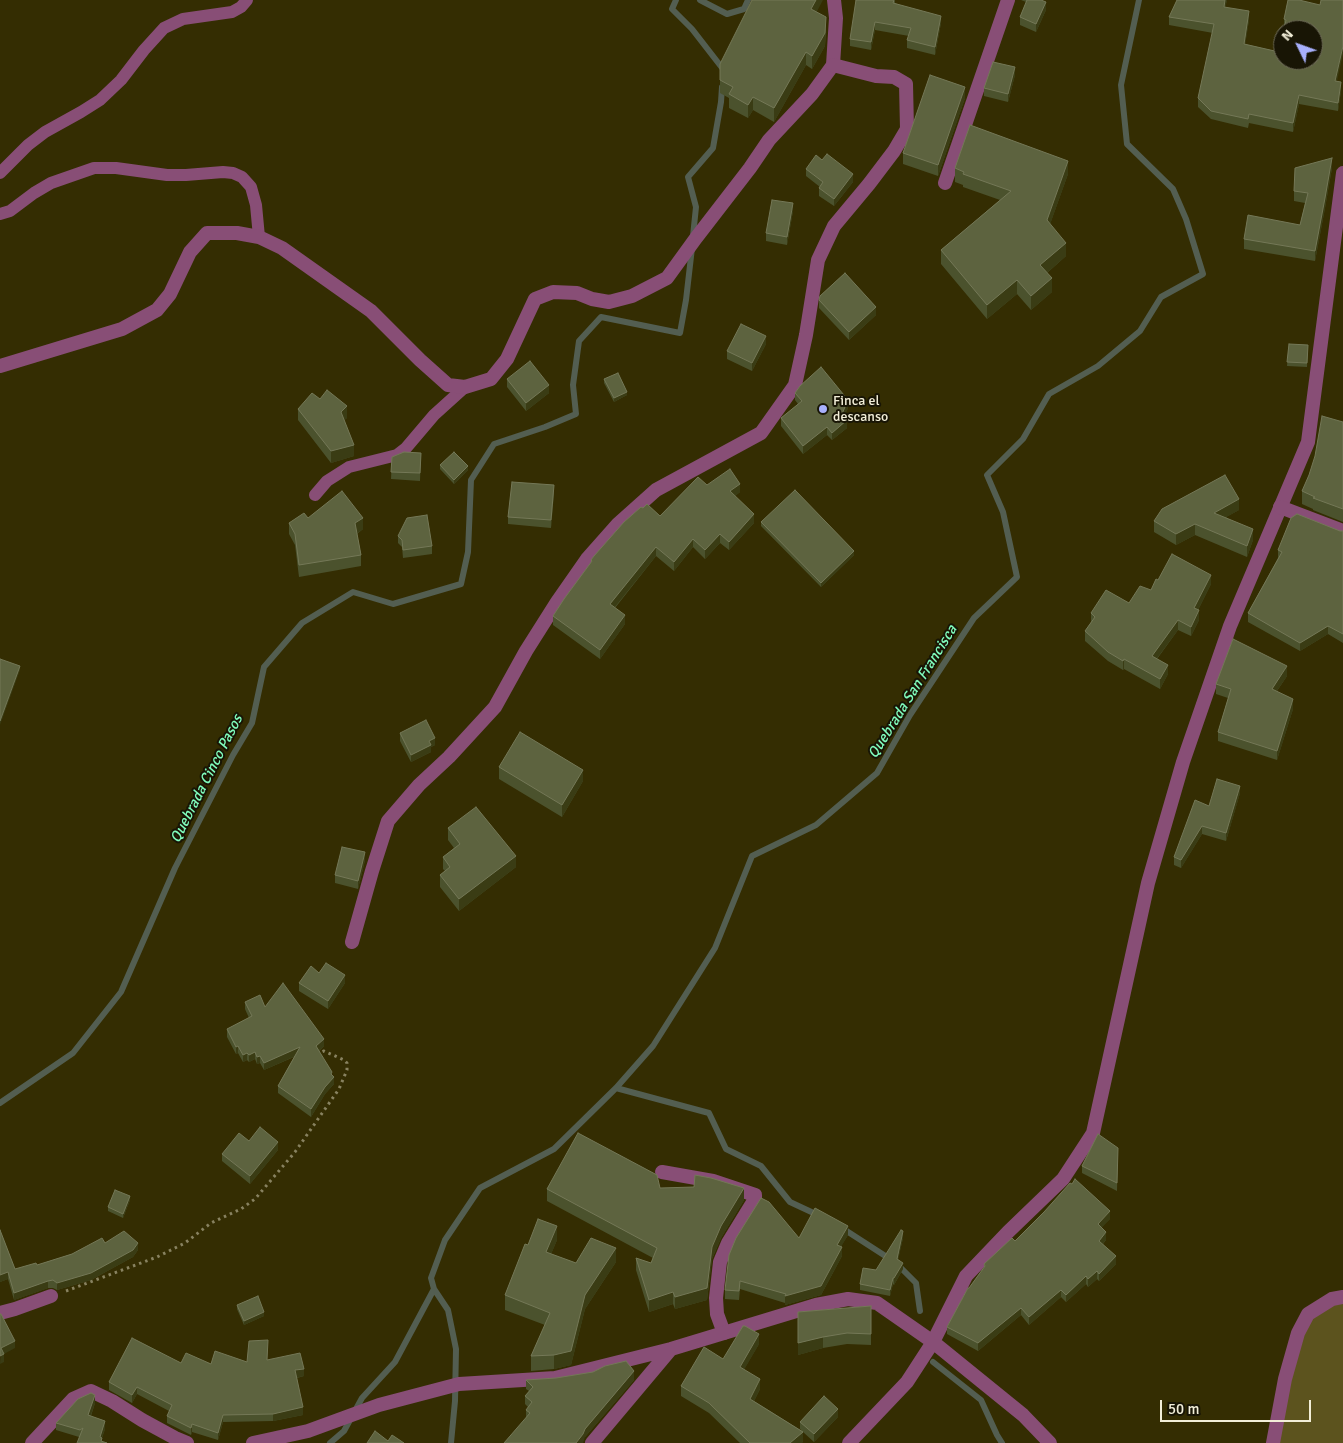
<!DOCTYPE html>
<html>
<head>
<meta charset="utf-8">
<style>
	body { margin:0 }
	#map { position:relative; width:1343px; height:1443px; overflow:hidden; background:#342d02; font-family:Signika,sans-serif }
	canvas { display:block }
	.north { position:absolute; left:1273px; top:20px; width:50px; height:50px; box-sizing:border-box; background:#181505; border:1px solid #6f6c59; border-radius:50%; rotate:312deg; font-size:14px; font-weight:700; line-height:20px; text-align:center; color:#f2eed8 }
	.north::after { content:''; display:block; margin:auto; width:18px; height:22px; background:#a8b0fc; clip-path:polygon(50% 0,100% 100%,50% 72%,0 100%) }
	.scale { position:absolute; left:1160px; top:1400px; width:151px; height:22px; box-sizing:border-box; border:2px solid #f2eed8; border-top:0; padding-left:6px; font-size:15px; line-height:18px; white-space:nowrap; color:#f2eed8; -webkit-text-stroke:4px #181505; paint-order:stroke }
</style>
</head>
<body>
<div id="map">
<canvas width="1343" height="1443"></canvas>
<div class="north">N</div>
<div class="scale">50 m</div>
</div>
<script>
const context = document.querySelector('canvas').getContext('2d');
context.lineJoin = 'round';
function paint(path, color) {
  context.fillStyle = color;
  context.fill(path, 'evenodd');
}
function toPath(rows) {
  const path = new Path2D();
  for (const r of rows) {
    path.moveTo(r[0], r[1]);
    for (let i = 2; i < r.length; i += 2) path.lineTo(r[i], r[i + 1]);
  }
  return path;
}
function strokePath(path, color, width, dash) {
  context.strokeStyle = color;
  context.lineWidth = width;
  context.lineCap = dash ? 'butt' : 'round';
  context.setLineDash(dash || []);
  context.stroke(path);
}
function write(font, color, halo, rows, align = 'center') {
  context.font = font + ' Signika,sans-serif';
  context.lineWidth = 4;
  context.setLineDash([]);
  context.textBaseline = 'middle';
  context.strokeStyle = halo;
  context.fillStyle = color;
  for (const [text, x, y, turn = 0] of rows) {
    context.save();
    context.translate(x, y);
    context.rotate((+turn || 0) * Math.PI / 180);
    context.textAlign = isNaN(turn) ? turn : align;
    if (halo) context.strokeText(text, 0, 0);
    context.fillText(text, 0, 0);
    context.restore();
  }
}
paint(toPath([
	[1343,1297,1343,1443,1273,1443,1308,1314]
]), '#5c531e');
strokePath(toPath([
	[676,0,672,9,692,29,723,69,723,72],
	[700,0,727,14,744,9,748,0],
	[693,236,696,207,688,177,713,148,721,102,722,87],
	[616,1088,709,1113,726,1149,761,1166,790,1202,820,1216],
	[0,1103,73,1053,121,992,175,868,233,755,252,723,264,667,302,623,353,592,393,604,461,584,468,552,471,480,494,444,545,427,576,414,573,385,579,341,601,317,680,333,686,300,692,248],
	[842,1228,890,1259],
	[898,1265,916,1283,920,1311],
	[933,1362,981,1400,997,1435,1002,1443],
	[330,1443,344,1431,362,1398,395,1362,434,1289],
	[451,1443,455,1401,456,1349,448,1310,434,1289,431,1278,445,1240,480,1188,554,1149,616,1088,653,1046,715,948,752,856,816,825,877,773,910,715,974,618,1017,577,1003,512,987,475,1023,439,1049,394,1098,366,1140,331,1161,297,1203,274,1186,219,1173,189,1127,144,1121,85,1139,0]
]), '#535e51', 6);
strokePath(toPath([
	[66,1291,157,1257,185,1243,211,1223,241,1209,255,1199,295,1152,339,1089,347,1070,347,1063,344,1060,324,1051,317,1054]
]), '#888260', 3, [2.5, 4]);
strokePath(toPath([
	[0,173,28,145,45,132,81,112,100,100,121,80,144,50,164,28,183,19,232,12,241,7,247,0],
	[0,214,10,211,34,193,51,183,94,168,116,168,167,175,186,175,223,172,233,173,242,177,251,187,256,205,259,237],
	[315,495,327,481,349,467,397,455,406,448,434,415,465,387]
]), '#884e76', 12);
strokePath(toPath([
	[662,1172,713,1181,755,1195,755,1199,728,1243,720,1262,716,1298,717,1314,724,1333]
]), '#884e76', 14);
strokePath(toPath([
	[0,366,122,329,157,310,170,294,190,252,207,233,237,233,259,237,282,248,371,311,420,360,448,385,465,387,491,379,507,359,535,299,553,292,577,293,592,299,609,302,632,296,667,278,696,238,750,168,769,140,812,94,833,65,836,18,834,0],
	[32,1443,73,1399,91,1391,112,1401,142,1420,175,1438,187,1443],
	[253,1443,308,1431,379,1405,459,1384,555,1378,671,1349,816,1305,848,1299,877,1303,933,1342,1023,1415,1050,1443],
	[592,1443,671,1349],
	[849,1443,907,1382,933,1342,966,1276,1008,1232,1063,1179,1093,1133,1148,883,1183,762,1230,626,1308,442,1343,173],
	[1273,1443,1285,1379,1298,1333,1308,1314,1332,1299,1343,1297]
]), '#884e76', 14);
strokePath(toPath([
	[945,183,1008,0],
	[1280,507,1343,531],
	[352,942,372,871,388,821,419,785,449,757,495,707,526,651,557,602,587,559,618,524,656,490,761,433,795,385,806,335,818,260,834,226,869,184,894,151,907,129,906,84,894,77,876,76,833,65],
	[0,1313,15,1309,51,1296]
]), '#884e76', 14);
paint(toPath([
	[895,0,895,3,941,23,935,55,907,48,907,40,909,36,875,30,871,50,850,46,850,39],
	[1021,0,1041,0,1046,10,1036,32,1020,25,1020,17,1026,2],
	[1227,0,1225,7,1249,20,1245,44,1279,52,1284,28,1284,19,1288,0,1337,82,1341,91,1338,111,1299,104,1293,132,1249,123,1248,128,1211,119,1198,107,1198,98,1213,33,1169,25,1169,17],
	[817,12,826,30,825,46,812,69,806,65,774,122,753,110,748,118,729,108,729,98,720,93,720,64],
	[1015,75,1008,102,984,96,984,88],
	[965,98,938,176,903,164,903,153],
	[955,168,1068,174,1050,224,1066,256,1047,273,1052,292,1031,310,1017,294,987,319,941,264,941,250,1000,200,963,187,963,185,955,182],
	[1332,168,1325,208,1315,261,1244,249,1244,239,1300,225,1305,203,1294,201,1294,191],
	[806,169,853,182,834,206,819,196,819,188,820,187,806,176],
	[793,211,787,245,766,241,766,233],
	[819,300,876,315,849,340,819,308],
	[766,344,752,371,727,359,727,351],
	[1289,344,1308,345,1307,367,1287,366],
	[507,379,549,393,526,411,507,387],
	[604,379,627,395,614,402,604,383],
	[795,393,848,408,844,416,847,428,832,440,827,435,803,454,781,426,781,418,798,404,795,400],
	[298,409,347,418,344,420,354,456,331,463,298,420],
	[1343,422,1343,522,1313,510,1313,509,1302,504,1302,491],
	[421,453,420,481,391,479,392,457],
	[440,465,468,470,454,484,440,469],
	[707,485,740,492,735,496,754,523,729,550,720,543,705,559,693,547,674,571,656,556,615,608,625,624,600,659,553,625,553,616,591,563,591,560,643,508,660,516],
	[554,493,551,528,508,524,508,517],
	[1239,510,1226,517,1253,540,1247,557,1195,535,1176,545,1154,532,1154,521],
	[308,518,363,529,357,534,361,555,361,566,299,577,295,545,289,534,289,523],
	[761,522,854,555,821,587,761,526],
	[1340,531,1343,531,1343,643,1328,634,1300,651,1248,622,1248,613,1278,558,1278,550],
	[398,536,432,546,432,554,403,558,402,547,398,543],
	[1158,580,1211,584,1198,610,1199,620,1191,636,1178,630,1157,659,1168,674,1160,689,1124,669,1123,670,1108,661,1085,641,1085,631,1091,622,1091,613,1129,603,1151,590],
	[1287,676,1277,691,1293,709,1277,760,1218,741,1218,732,1228,698,1216,694,1216,684],
	[400,733,435,745,431,747,431,752,411,762,400,741],
	[499,767,583,781,562,817,499,779],
	[1240,793,1226,841,1202,834,1181,868,1174,865,1174,857,1209,806],
	[448,828,516,867,459,911,440,887,440,875,445,871,443,869,443,857,454,848,448,840],
	[365,860,358,889,335,883,335,875],
	[319,973,345,983,328,1009,299,991,299,983],
	[245,1002,265,1007,324,1046,319,1051,332,1075,334,1084,325,1094,311,1117,278,1093,278,1086,294,1057,264,1070,260,1063,257,1064,255,1059,249,1062,247,1060,243,1062,238,1053,236,1054,227,1037,227,1029,249,1018,245,1009],
	[249,1141,278,1150,250,1184,222,1161,222,1154],
	[1118,1148,1117,1191,1082,1173,1082,1166],
	[660,1188,744,1200,721,1238,712,1259,707,1300,675,1309,673,1304,649,1312,636,1270,636,1258,651,1263,653,1258,547,1201,547,1189],
	[130,1200,123,1218,108,1211,108,1207],
	[1110,1219,1101,1227,1106,1240,1103,1244,1116,1264,1099,1281,1097,1279,1088,1287,1086,1284,1066,1302,1061,1297,1029,1325,1021,1315,978,1351,947,1334,947,1327,969,1288,984,1268,984,1264,1015,1241],
	[0,1230,15,1269,37,1265,72,1254,105,1243,138,1250,133,1257,91,1280,57,1290,53,1288,48,1288,14,1300,8,1279,0,1282],
	[848,1235,841,1246,842,1256,821,1295,785,1305,785,1303,740,1289,739,1300,725,1299,725,1290,799,1238],
	[903,1238,898,1259,903,1269,894,1285,893,1284,890,1296,860,1290,860,1284,876,1270],
	[557,1240,551,1254,576,1263,616,1262,585,1309,571,1365,554,1369,531,1371,531,1356,545,1325,505,1310,505,1295,528,1245],
	[237,1305,264,1316,244,1325,237,1309],
	[871,1306,871,1345,847,1344,823,1348,798,1355,798,1312],
	[759,1344,744,1369,760,1389,754,1401,802,1431,800,1429,800,1422,838,1417,814,1442,803,1432,803,1441,802,1443,740,1443,709,1413,681,1396,681,1386,723,1359],
	[268,1360,304,1376,297,1378,303,1415,273,1421,223,1422,218,1440,192,1432,191,1435,167,1423,167,1416,169,1411,137,1394,132,1403,109,1390,109,1382,181,1363,211,1364,247,1362],
	[526,1380,634,1380,585,1437,526,1418,526,1410,528,1407,525,1404,525,1396,529,1391,526,1389],
	[95,1403,91,1416,105,1429,102,1438,102,1441,79,1437,56,1430,56,1423]
]), '#4b522d');
paint(toPath([
	[816,0,823,0,811,23,811,9],
	[1225,0,1227,0,1224,16,1224,7],
	[1046,2,1046,10,1036,32,1036,24],
	[1249,11,1249,20,1244,53,1244,44],
	[941,16,941,23,935,55,935,47],
	[826,17,825,46,812,69,812,56],
	[875,22,875,30,871,50,871,42],
	[1343,46,1343,54,1335,90,1335,81],
	[806,52,806,65,774,122,774,108],
	[1015,67,1015,75,1008,102,1008,94],
	[1341,82,1341,91,1338,111,1338,103],
	[965,87,965,98,938,176,938,165],
	[1299,95,1299,104,1293,132,1293,123],
	[753,97,753,110,748,118,748,105],
	[1332,158,1332,168,1325,208,1315,261,1315,251],
	[1068,161,1068,174,1047,233,1047,220],
	[853,174,853,182,834,206,834,199],
	[793,203,793,211,787,245,787,237],
	[1066,243,1066,256,1040,279,1040,265],
	[1052,278,1052,292,1031,310,1031,296],
	[1017,280,1017,294,987,319,987,305],
	[876,307,876,315,849,340,849,332],
	[766,336,766,344,752,371,752,363],
	[549,385,549,393,526,411,526,403],
	[627,392,627,395,614,402,614,398],
	[848,400,848,408,842,421,842,414],
	[347,406,347,418,341,423,341,412],
	[847,420,847,428,832,440,832,433],
	[827,427,827,435,803,454,803,446],
	[354,445,354,456,331,463,331,451],
	[468,466,468,470,454,484,454,480],
	[740,484,740,492,730,500,730,491],
	[554,485,554,493,551,528,551,520],
	[1239,499,1239,510,1214,524,1214,513],
	[754,514,754,523,729,550,729,542],
	[363,518,363,529,355,535,355,523],
	[1195,524,1195,535,1176,545,1176,534],
	[1253,529,1253,540,1247,557,1247,546],
	[720,534,720,543,705,559,705,550],
	[693,539,693,547,674,571,674,562],
	[656,547,656,556,610,613,610,604],
	[854,551,854,555,821,587,821,583],
	[1211,575,1211,584,1194,618,1194,608],
	[1199,610,1199,620,1191,636,1191,627],
	[625,615,625,624,600,659,600,650],
	[1178,620,1178,630,1152,665,1152,656],
	[1328,626,1328,634,1300,651,1300,643],
	[1124,659,1124,669,1123,670,1123,661],
	[1168,665,1168,674,1160,689,1160,679],
	[20,666,20,670,0,725,0,721],
	[1287,666,1287,676,1272,698,1272,689],
	[1293,699,1293,709,1277,760,1277,751],
	[435,738,435,745,431,747,431,752,411,762,411,755,429,741],
	[583,770,583,781,562,817,562,805],
	[1240,786,1240,793,1226,841,1226,833],
	[1202,826,1202,834,1181,868,1181,860],
	[365,852,365,860,358,889,358,881],
	[516,856,516,867,459,911,459,899],
	[345,975,345,983,328,1009,328,1001],
	[324,1039,324,1046,316,1053,316,1046],
	[238,1046,238,1053,236,1054,236,1047],
	[300,1047,300,1054,264,1070,264,1063],
	[255,1052,255,1059,249,1062,249,1055],
	[247,1053,247,1060,243,1062,243,1055],
	[260,1056,260,1063,257,1064,257,1057],
	[332,1072,332,1079,334,1077,334,1084,325,1094,311,1117,311,1109],
	[278,1142,278,1150,250,1184,250,1176],
	[744,1188,744,1200,721,1238,712,1259,707,1300,675,1309,675,1297,721,1226],
	[130,1196,130,1200,123,1218,123,1214],
	[1110,1211,1110,1219,1098,1232,1098,1224],
	[557,1226,557,1240,546,1266,546,1252],
	[848,1226,848,1235,837,1254,837,1245],
	[903,1231,903,1238,897,1265,897,1259],
	[1106,1232,1106,1240,1099,1248,1099,1241],
	[138,1243,138,1250,133,1257,91,1280,57,1290,57,1283],
	[842,1247,842,1256,821,1295,785,1305,785,1296],
	[616,1248,616,1262,585,1309,571,1365,554,1369,554,1355,585,1295],
	[1116,1256,1116,1264,1099,1281,1099,1274],
	[903,1263,903,1269,894,1285,894,1278],
	[1097,1271,1097,1279,1088,1287,1088,1279],
	[8,1272,8,1279,0,1282,0,1275],
	[1086,1276,1086,1284,1066,1302,1066,1295],
	[893,1278,893,1284,890,1296,890,1290],
	[48,1281,48,1288,14,1300,14,1293],
	[1061,1290,1061,1297,1029,1325,1029,1317],
	[673,1292,673,1304,649,1312,649,1300],
	[1021,1308,1021,1315,978,1351,978,1343],
	[264,1312,264,1316,244,1325,244,1321],
	[759,1334,759,1344,740,1377,740,1367],
	[823,1337,823,1348,798,1355,798,1343],
	[15,1341,15,1348,4,1354,4,1362,0,1364,1,1348],
	[304,1369,304,1376,295,1378,295,1370],
	[634,1371,634,1380,585,1437,583,1443,576,1443,585,1429],
	[760,1379,760,1389,750,1409,750,1399],
	[137,1387,137,1394,132,1403,132,1395],
	[95,1395,95,1403,88,1423,88,1415],
	[303,1407,303,1415,273,1421,273,1414],
	[838,1409,838,1417,814,1442,814,1434],
	[223,1415,223,1422,218,1440,218,1433],
	[105,1421,105,1429,100,1443,100,1437],
	[192,1424,192,1432,191,1435,191,1428],
	[803,1432,803,1441,802,1443,790,1443]
]), '#3a3c14');
const building = toPath([
	[752,0,816,0,811,9,826,17,825,33,812,56,806,52,774,108,753,97,748,105,729,94,733,87,720,80,720,64,752,0],
	[856,0,894,0,893,3,941,16,935,47,907,40,911,28,875,22,871,42,850,39,856,0],
	[1027,0,1041,0,1046,2,1036,24,1020,17,1027,0],
	[1177,0,1225,0,1224,7,1249,11,1244,44,1279,52,1283,33,1283,60,1313,60,1313,30,1284,30,1286,20,1284,19,1288,0,1299,0,1320,5,1321,0,1343,0,1343,46,1335,81,1341,82,1338,103,1299,95,1293,123,1249,114,1248,119,1211,111,1198,98,1214,24,1169,17,1177,0],
	[993,62,1015,67,1008,94,984,88,993,62],
	[930,75,965,87,938,165,903,153,930,75],
	[970,125,1068,161,1047,220,1066,243,1040,265,1052,278,1031,296,1017,280,987,305,941,250,1011,191,963,174,964,172,955,168,970,125],
	[827,154,853,174,834,199,819,188,823,182,806,169,816,155,822,160,827,154],
	[1332,158,1325,198,1315,251,1244,239,1248,215,1300,225,1308,193,1294,191,1295,168,1332,158],
	[772,200,793,203,787,237,766,233,772,200],
	[845,273,876,307,849,332,819,300,820,296,845,273],
	[741,324,766,336,752,363,727,351,741,324],
	[1289,344,1308,345,1307,363,1287,362,1289,344],
	[530,361,549,385,526,403,507,379,530,361],
	[821,367,848,400,842,414,847,420,832,433,827,427,803,446,781,418,802,401,795,393,800,386,821,367],
	[618,373,627,392,614,398,604,379,618,373],
	[327,390,347,406,341,412,354,445,331,451,298,409,312,393,320,399,327,390],
	[1322,416,1343,422,1343,509,1313,498,1315,497,1302,491,1309,475,1315,456,1322,416],
	[404,452,421,453,420,473,391,472,392,457,404,452],
	[454,452,468,466,454,480,440,465,454,452],
	[730,469,740,484,730,491,754,514,729,542,720,534,705,550,693,539,674,562,656,547,610,604,625,615,600,650,553,616,564,599,592,561,591,560,594,556,624,522,641,507,643,508,647,504,660,516,698,477,707,485,730,469],
	[1225,475,1239,499,1214,513,1253,529,1247,546,1195,524,1176,534,1154,521,1162,509,1225,475],
	[512,482,554,485,551,520,508,517,512,482],
	[795,490,854,551,821,583,761,522,795,490],
	[342,491,363,518,355,523,361,555,299,565,295,534,289,523,304,513,308,518,342,491],
	[1297,514,1340,531,1343,531,1343,634,1328,626,1300,643,1248,613,1282,552,1278,550,1291,518,1297,514],
	[427,515,432,546,403,550,402,540,398,536,407,518,427,515],
	[1172,554,1211,575,1194,608,1199,610,1191,627,1178,620,1152,656,1168,665,1160,679,1124,659,1123,661,1108,652,1085,631,1095,617,1091,613,1106,590,1129,603,1140,586,1151,590,1156,579,1158,580,1172,554],
	[1233,639,1287,666,1272,689,1293,699,1277,751,1218,732,1231,689,1216,684,1233,639],
	[0,659,20,666,0,721,0,659],
	[426,720,435,738,429,741,431,745,411,755,400,733,426,720],
	[520,732,583,770,562,805,499,767,520,732],
	[1217,779,1240,786,1226,833,1202,826,1181,860,1174,857,1195,800,1209,806,1217,779],
	[476,807,516,856,459,899,440,875,450,867,443,857,460,844,448,828,476,807],
	[342,847,365,852,358,881,335,875,342,847],
	[326,963,345,975,328,1001,299,983,311,966,319,973,326,963],
	[283,983,324,1039,316,1046,332,1072,331,1074,334,1077,325,1087,311,1109,278,1086,300,1047,264,1063,260,1056,257,1057,255,1052,249,1055,247,1053,243,1055,238,1046,236,1047,227,1029,252,1016,245,1002,260,995,265,1007,283,983],
	[260,1127,278,1142,250,1176,222,1154,239,1133,249,1141,260,1127],
	[578,1133,657,1175,660,1188,694,1187,695,1175,711,1178,744,1188,721,1226,712,1247,707,1288,675,1297,673,1292,649,1300,636,1258,651,1263,657,1248,547,1189,578,1133],
	[1098,1134,1118,1148,1117,1183,1082,1166,1098,1134],
	[1075,1179,1110,1211,1098,1224,1106,1232,1099,1241,1116,1256,1099,1274,1097,1271,1088,1279,1086,1276,1066,1295,1061,1290,1029,1317,1021,1308,978,1343,947,1327,968,1288,969,1288,985,1266,984,1264,1012,1238,1015,1241,1044,1212,1070,1183,1072,1184,1075,1179],
	[115,1190,130,1196,123,1214,108,1207,115,1190],
	[761,1198,769,1202,799,1238,815,1208,848,1226,837,1245,842,1247,821,1286,785,1296,786,1294,740,1281,739,1291,725,1290,729,1255,736,1238,761,1198],
	[538,1219,557,1226,546,1252,576,1263,591,1238,616,1248,585,1295,571,1351,554,1355,531,1356,550,1313,505,1295,525,1244,528,1245,538,1219],
	[0,1230,15,1269,36,1263,37,1265,72,1254,102,1238,105,1243,124,1231,138,1243,133,1250,91,1273,57,1283,53,1280,48,1281,14,1293,8,1272,0,1275,0,1230],
	[901,1230,903,1231,897,1259,903,1263,894,1278,893,1278,890,1290,860,1284,863,1268,876,1270,901,1230],
	[258,1296,264,1312,244,1321,237,1305,258,1296],
	[871,1306,871,1334,847,1333,823,1337,798,1343,798,1312,871,1306],
	[0,1314,1,1314,15,1341,1,1348,4,1354,0,1356,0,1314],
	[743,1326,745,1326,759,1334,740,1367,760,1379,750,1399,803,1432,790,1443,750,1443,709,1403,681,1386,704,1347,723,1359,743,1326],
	[132,1338,181,1363,186,1353,211,1364,215,1351,247,1362,249,1341,268,1340,267,1360,300,1353,304,1369,295,1370,303,1407,273,1414,223,1415,218,1433,192,1424,191,1428,167,1416,172,1405,137,1387,132,1395,109,1382,132,1338],
	[626,1361,634,1371,585,1429,583,1434,576,1443,504,1443,530,1413,526,1410,532,1402,525,1396,533,1387,526,1380,556,1378,593,1372,605,1366,626,1361],
	[91,1393,95,1395,88,1415,105,1421,100,1437,102,1438,101,1441,107,1443,77,1443,83,1428,80,1430,56,1423,78,1399,91,1393],
	[824,1396,838,1409,814,1434,800,1422,824,1396],
	[375,1431,388,1441,392,1435,404,1443,367,1443,375,1431]
]);
paint(building, '#5d633f');
strokePath(building, '#747857', 1);
for (const [x, y, r, color] of [
	[823,409,5,"#a8b0fc"]
]) {
  const dot = new Path2D();
  dot.arc(x, y, r, 0, 2 * Math.PI);
  context.fillStyle = color;
  context.fill(dot);
  strokePath(dot, '#181505', 2);
}
write('14px', '#f2eed8', '#181505', [
	["Finca el",833,401],
	["descanso",833,417]
], 'left');
write('italic 15px', '#80fdbd', '#181505', [
	["Quebrada San Francisca",913,692,-58],
	["Quebrada Cinco Pasos",207,779,-63]
]);
</script>
</body>
</html>
